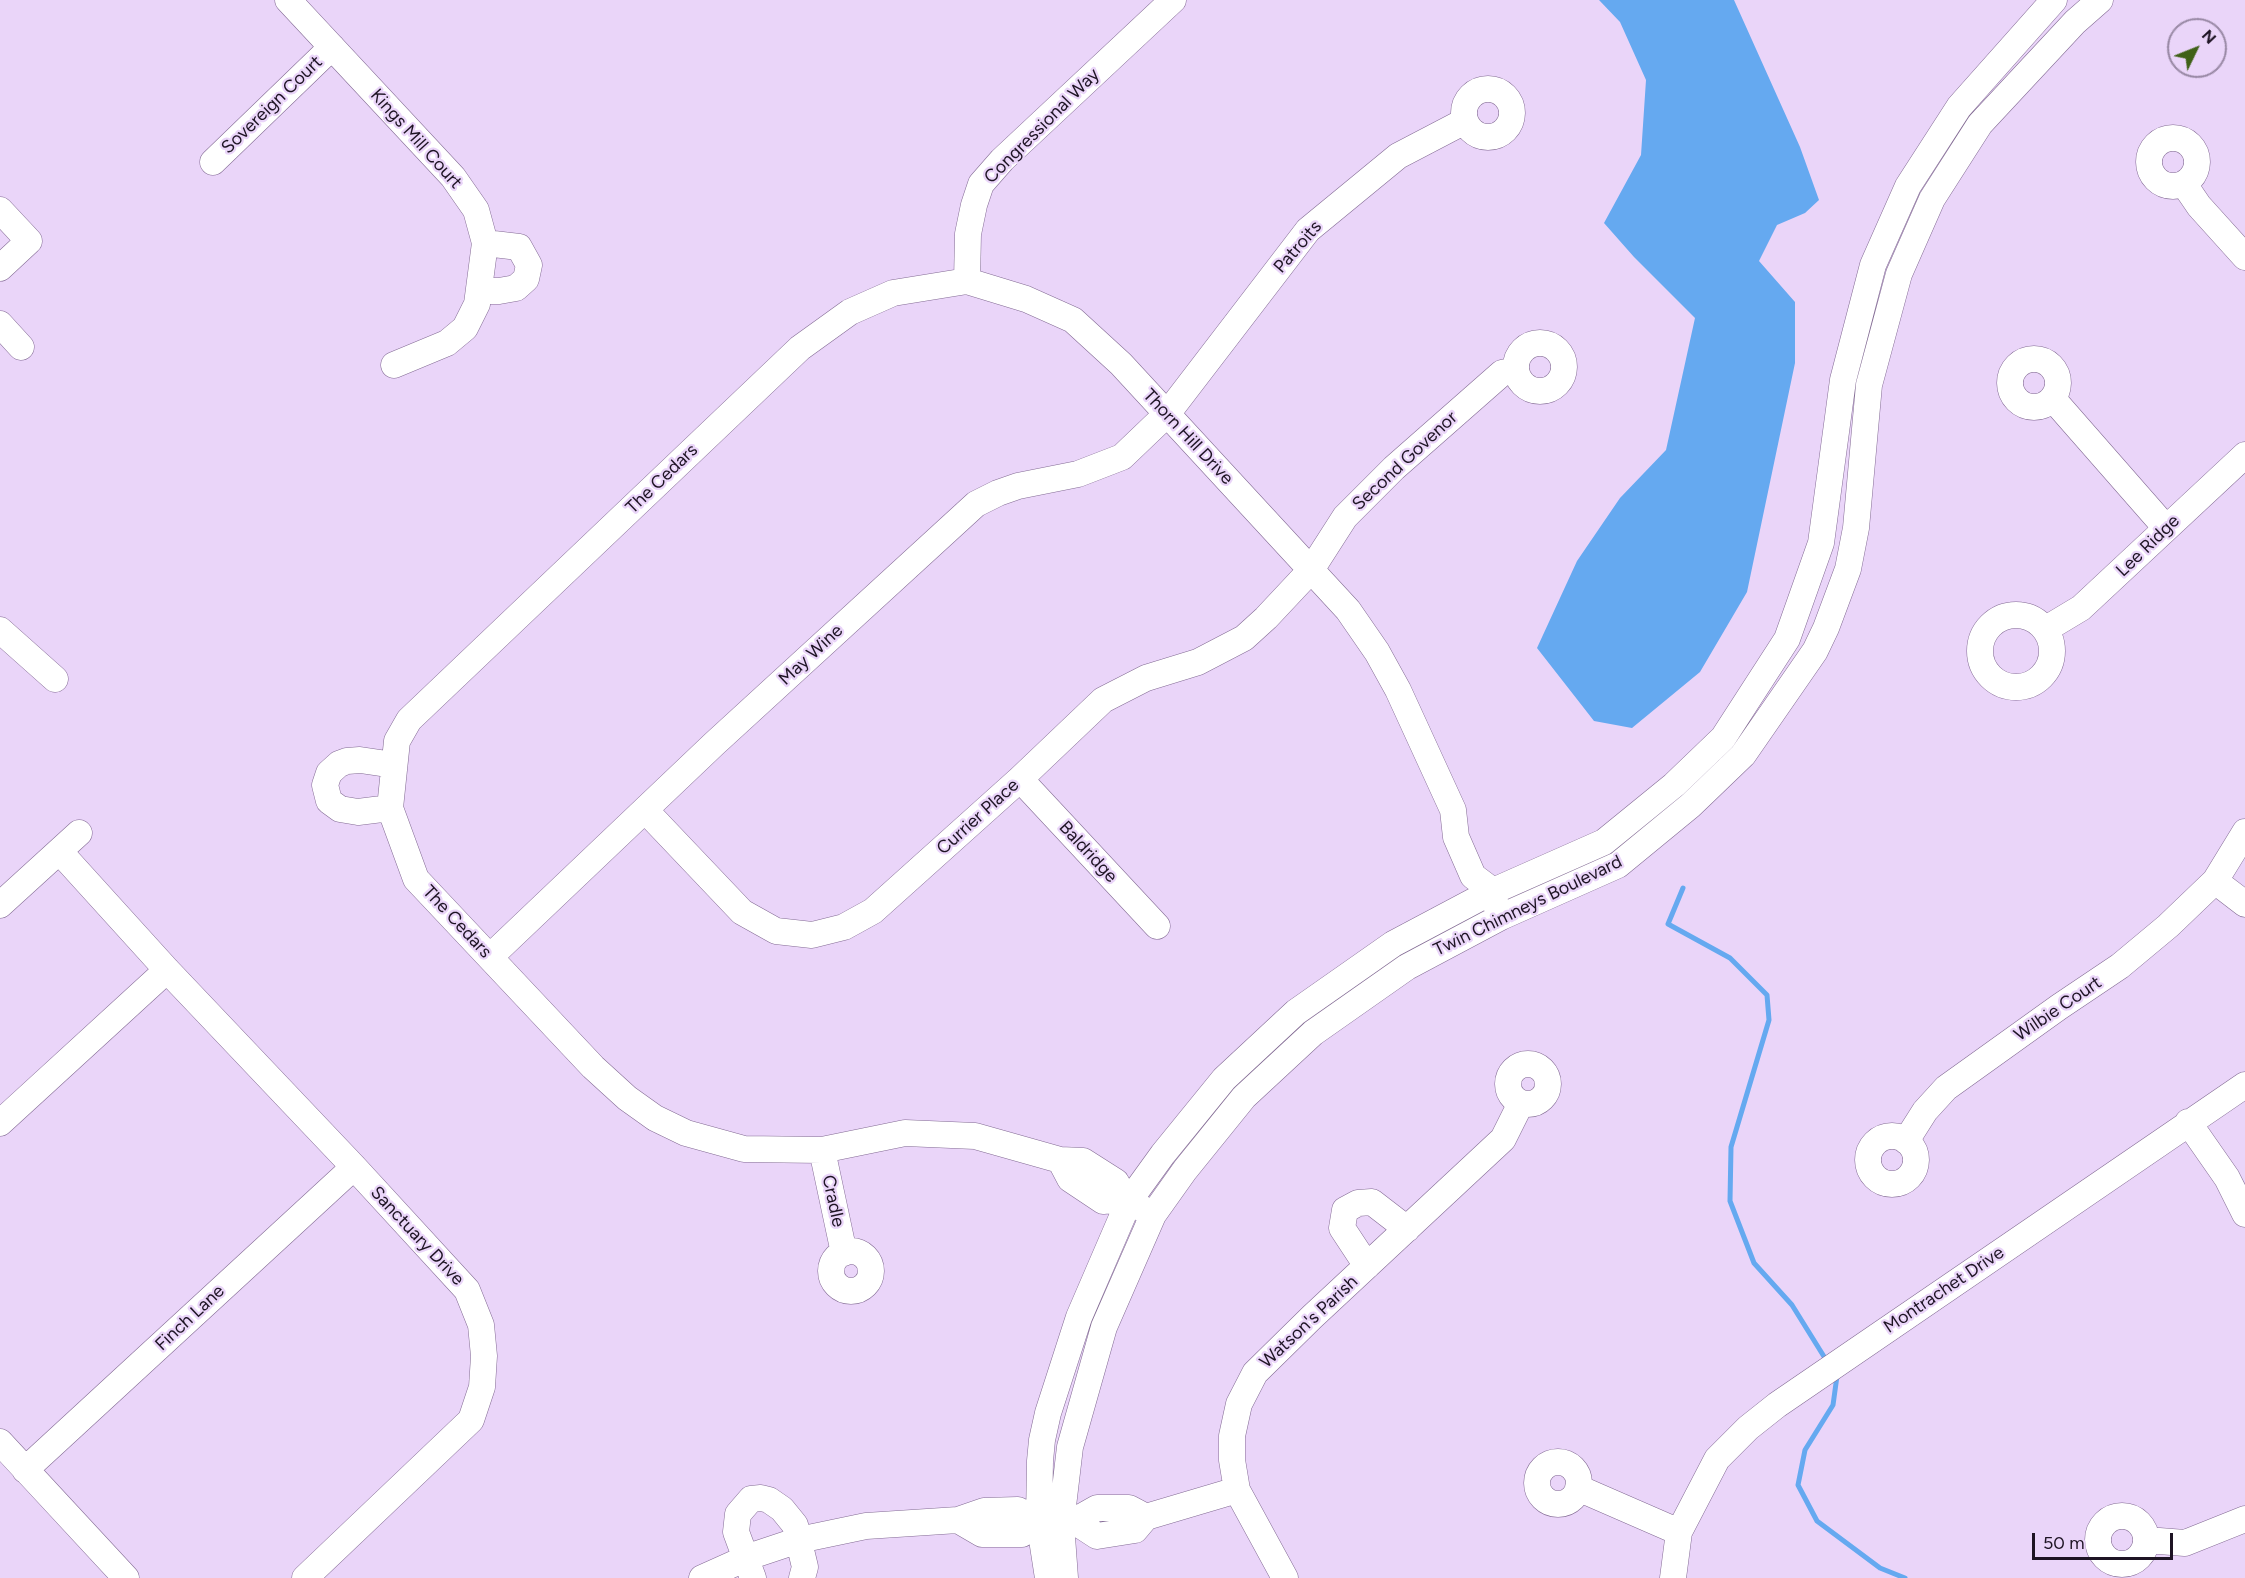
<!DOCTYPE html>
<style>
body{margin:0}
#map{position:relative;width:2245px;height:1578px;overflow:hidden;background:#ead5f9;font-family:Figtree,sans-serif}
canvas{display:block}
.north{position:absolute;left:2167px;top:18px;width:60px;height:60px;box-sizing:border-box;background:#ead5f9;border:2px solid #9888a4;border-radius:50%;rotate:47deg;font-size:16px;font-weight:700;line-height:24px;text-align:center;color:#1e1424}
.north::after{content:'';display:block;margin:auto;width:21px;height:27px;background:#406117;clip-path:polygon(50% 0,100% 100%,50% 72%,0 100%)}
.scale{position:absolute;left:2032px;top:1533px;width:141px;height:27px;box-sizing:border-box;border:3px solid #1e1424;border-top:0;padding-left:8px;font-size:18px;line-height:21px;white-space:nowrap;color:#1e1424;-webkit-text-stroke:4px #ead5f9;paint-order:stroke}
</style>
<div id="map">
<canvas width="2245" height="1578"></canvas>
<div class="north">N</div>
<div class="scale">50 m</div>
</div>
<script>
const context = document.querySelector('canvas').getContext('2d');
context.lineJoin = 'round';
function fill(path, color) {
  context.fillStyle = color;
  context.fill(path, 'evenodd');
}
function shape(rows) {
  const path = new Path2D();
  for (const r of rows) {
    if (r.length === 3) {
      path.moveTo(r[0] + r[2], r[1]);
      path.arc(r[0], r[1], r[2], 0, 2 * Math.PI);
      continue;
    }
    path.moveTo(r[0], r[1]);
    for (let i = 2; i < r.length; i += 2) path.lineTo(r[i], r[i + 1]);
  }
  return path;
}
function stroke(path, color, width, dash) {
  context.strokeStyle = color;
  context.lineWidth = width;
  context.lineCap = dash ? 'butt' : 'round';
  context.setLineDash(dash || []);
  context.stroke(path);
}
function drawText(font, color, halo, rows, align = 'center') {
  context.font = font + ' Figtree,sans-serif';
  context.lineWidth = 4.5;
  context.setLineDash([]);
  context.textBaseline = 'middle';
  context.strokeStyle = halo;
  context.fillStyle = color;
  for (const [text, x, y, turn = 0] of rows) {
    context.save();
    context.translate(x, y);
    context.rotate((+turn || 0) * Math.PI / 180);
    context.textAlign = isNaN(turn) ? turn : align;
    if (halo) context.strokeText(text, 0, 0);
    context.fillText(text, 0, 0);
    context.restore();
  }
}
fill(shape([
 [1599,0,1734,0,1800,147,1819,200,1805,213,1777,225,1759,261,1795,302,1795,363,1747,592,1700,672,1632,728,1594,721,1537,648,1577,561,1620,498,1666,450,1695,318,1634,257,1604,223,1641,155,1646,80,1620,22]
]), '#65a9f0');
stroke(shape([
 [1683,888,1668,924,1730,958,1767,995,1769,1020,1731,1147,1730,1201,1754,1263,1792,1305,1828,1363],
 [1837,1376,1833,1405,1805,1450,1798,1485,1817,1521,1880,1568,1905,1578]
]), '#65a9f0', 5);
const minor = shape([
 [288,0,453,177,476,210,485,243,477,304,465,328,447,343,394,365],
 [1488,113,24],
 [2173,162,24],
 [213,162,332,47],
 [2184,184,2199,206,2245,257],
 [0,210,29,241,0,268],
 [967,281,968,234,974,205,981,184,1002,160,1173,0],
 [479,291,499,291,516,288,526,279,529,265,519,247,485,243],
 [0,324,21,347],
 [1540,367,24],
 [2034,383,24],
 [2053,399,2166,528],
 [2016,651,36],
 [2046,629,2081,608,2245,455],
 [0,630,55,679],
 [1020,779,1157,926],
 [390,808,358,812,340,809,329,801,325,785,329,773,339,764,347,761,360,760,394,765],
 [646,811,742,912,776,931,812,935,844,927,873,911,1020,779,1103,700,1146,678,1198,662,1244,638,1266,618,1311,570,1345,517,1394,468,1502,373,1516,370],
 [60,852,167,970,354,1167,467,1290,481,1325,484,1356,482,1387,471,1420,305,1578],
 [2215,881,2245,904],
 [0,905,79,833],
 [490,957,714,744,976,504,998,493,1018,486,1078,474,1122,457,1167,414,1308,230,1398,156,1465,121],
 [1528,1084,20],
 [2188,1122,2227,1178,2245,1214],
 [0,1123,167,970],
 [1892,1160,24],
 [1906,1141,1925,1111,1946,1088,2059,1007,2120,966,2168,926,2215,881,2245,832],
 [822,1150,844,1253],
 [1060,1160,1070,1179,1103,1201,1126,1199],
 [1153,1215,1126,1199,1116,1182,1083,1161,1060,1160,975,1136,905,1133,822,1150,744,1149,686,1133,655,1118,627,1098,593,1067,416,879,390,808,397,741,409,720,800,348,850,312,893,293,967,281,1026,299,1073,320,1121,364,1348,610,1377,652,1398,690,1453,810,1456,837,1473,876,1489,888,1501,917],
 [851,1271,20],
 [1367,1266,1342,1228,1345,1210,1358,1203,1372,1202,1407,1229],
 [0,1442,126,1578],
 [1558,1483,21],
 [25,1470,354,1167],
 [1578,1488,1679,1532],
 [2122,1540,24],
 [958,1520,982,1534,1022,1534,1035,1520],
 [1074,1521,1097,1536,1135,1530,1146,1517],
 [2146,1540,2185,1543,2245,1519],
 [702,1578,751,1556,799,1540,866,1526,958,1520,984,1511,1018,1510,1035,1520,1061,1523,1074,1521,1097,1508,1129,1508,1146,1517,1237,1490],
 [753,1578,736,1532,738,1514,751,1499,761,1498,769,1500,782,1509,795,1525,805,1567,802,1578],
 [1048,1578,1039,1520,1040,1461,1042,1440,1048,1413,1079,1317,1129,1201,1163,1154,1224,1079,1296,1012,1393,944,1491,892,1604,842,1674,785,1723,738,1787,639,1821,543,1843,380,1873,265,1908,186,1959,107,2054,0],
 [1065,1578,1061,1523,1070,1447,1104,1327,1153,1215,1185,1170,1244,1097,1313,1033,1407,967,1501,917,1618,865,1691,805,1743,755,1815,651,1826,628,1848,569,1856,528,1869,385,1899,274,1932,199,1980,124,2075,22,2100,0],
 [1285,1578,1237,1490,1232,1460,1232,1436,1239,1404,1255,1373,1312,1317,1503,1139,1521,1103],
 [1673,1578,1679,1532,1717,1459,1748,1428,1777,1405,2245,1085]
]);
stroke(minor, '#836b94', 27);
stroke(minor, '#fff', 26);
drawText('18px', '#1e1424', '#ead5f9', [
 ["Sovereign Court",272,105,-44],
 ["Congressional Way",1042,126,-45],
 ["Kings Mill Court",416,139,48],
 ["Patroits",1298,247,-49],
 ["Thorn Hill Drive",1188,437,47],
 ["Second Govenor",1405,461,-43],
 ["The Cedars",662,479,-44],
 ["Lee Ridge",2148,546,-44],
 ["May Wine",811,655,-43],
 ["Currier Place",978,817,-42],
 ["Baldridge",1088,852,47],
 ["Twin Chimneys Boulevard",1528,906,-26],
 ["The Cedars",457,922,47],
 ["Wilbie Court",2058,1009,-34],
 ["Cradle",833,1201,78],
 ["Sanctuary Drive",417,1236,47],
 ["Montrachet Drive",1944,1290,-34],
 ["Finch Lane",190,1318,-43],
 ["Watson's Parish",1309,1322,-43]
]);
</script>
